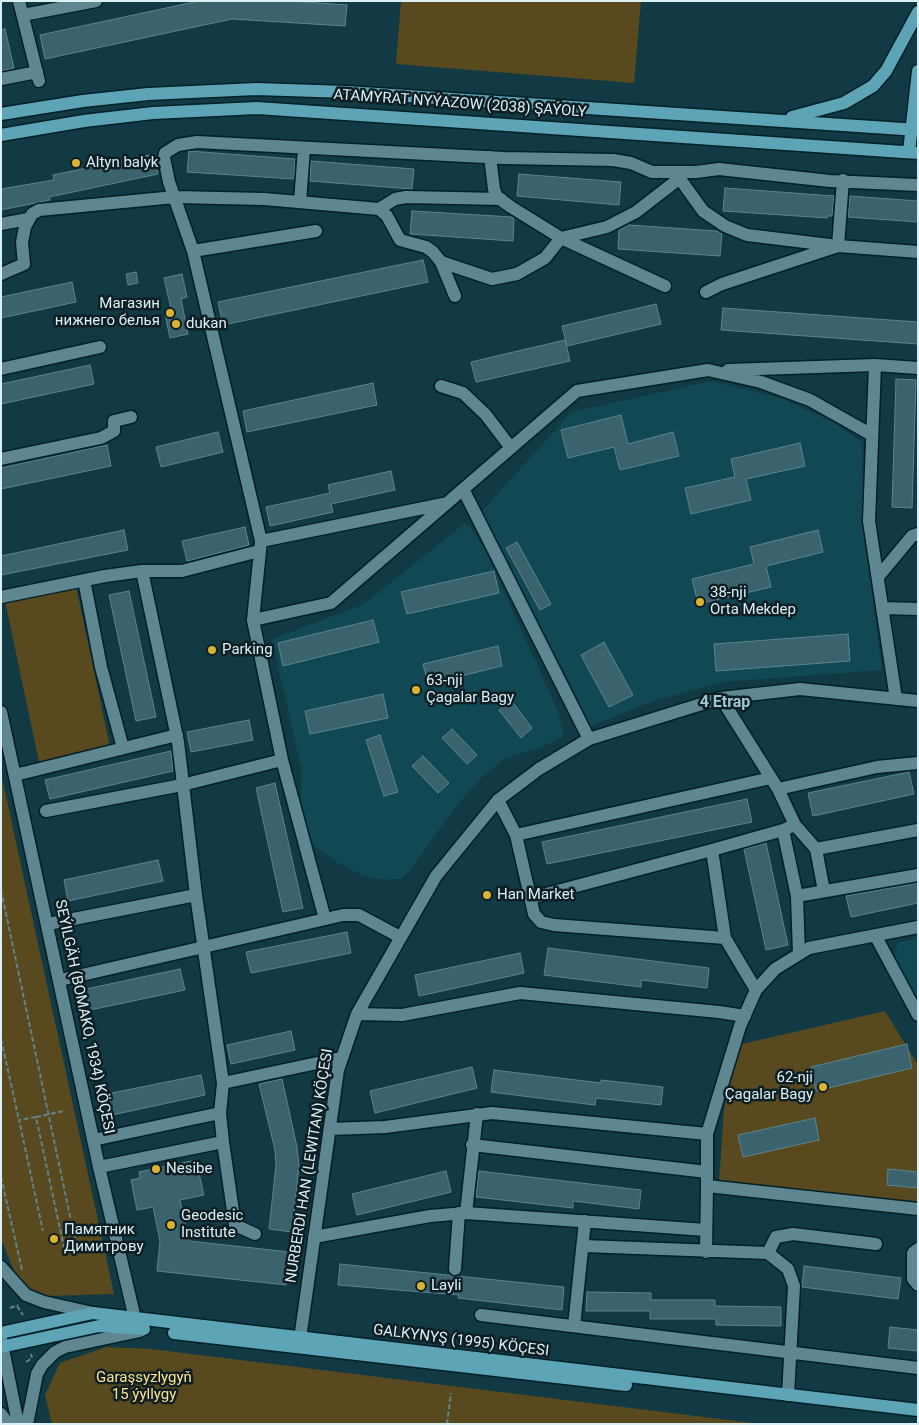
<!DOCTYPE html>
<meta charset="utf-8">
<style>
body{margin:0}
#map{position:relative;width:919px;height:1425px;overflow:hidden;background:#113a44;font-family:Roboto,sans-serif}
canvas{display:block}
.frame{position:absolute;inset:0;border:2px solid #daf0f5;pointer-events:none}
</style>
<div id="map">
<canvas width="919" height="1425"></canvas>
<div class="frame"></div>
</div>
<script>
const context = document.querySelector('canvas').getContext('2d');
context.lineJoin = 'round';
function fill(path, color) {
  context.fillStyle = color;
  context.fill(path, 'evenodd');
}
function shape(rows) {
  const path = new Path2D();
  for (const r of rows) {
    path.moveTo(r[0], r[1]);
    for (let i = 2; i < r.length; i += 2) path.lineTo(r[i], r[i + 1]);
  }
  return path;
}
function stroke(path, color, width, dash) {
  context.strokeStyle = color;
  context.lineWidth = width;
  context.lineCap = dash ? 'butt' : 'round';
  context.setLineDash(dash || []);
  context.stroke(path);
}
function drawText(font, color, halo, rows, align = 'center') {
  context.font = font + ' Roboto,sans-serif';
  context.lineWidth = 5;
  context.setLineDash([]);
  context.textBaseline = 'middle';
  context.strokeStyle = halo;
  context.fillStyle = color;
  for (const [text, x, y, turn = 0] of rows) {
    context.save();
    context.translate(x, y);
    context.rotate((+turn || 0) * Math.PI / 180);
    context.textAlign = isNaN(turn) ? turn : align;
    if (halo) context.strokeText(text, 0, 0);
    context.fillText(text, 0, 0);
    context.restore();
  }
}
fill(shape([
 [712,381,783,399,833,422,862,442,864,534,882,670,724,682,653,701,589,727,481,512,572,412],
 [464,524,471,527,486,552,558,711,564,736,542,747,504,759,480,779,456,806,414,865,401,879,385,880,363,876,336,862,312,844,299,825,302,773,272,639,362,605],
 [918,938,918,1006,893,968,897,943]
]), '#104853');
fill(shape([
 [401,1,641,1,634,83,396,64],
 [76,586,110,747,39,762,5,601],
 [1,773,114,1294,47,1296,26,1289,19,1283,1,1239],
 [885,1011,918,1065,918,1202,719,1182,724,1109,738,1045],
 [106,1347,151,1349,761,1424,52,1424,45,1395,60,1363]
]), '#584a1e');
const building = shape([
 [199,1,292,1,347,5,345,26,232,19,45,59,40,35,199,1],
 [5,29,14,68,1,71,1,30,5,29],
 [189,151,295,159,294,179,187,172,189,151],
 [154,154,158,174,49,197,50,200,1,210,1,189,54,180,53,175,154,154],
 [311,161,414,169,412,189,310,181,311,161],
 [519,174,621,182,619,205,517,196,519,174],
 [725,188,834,196,832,216,827,216,827,218,723,211,725,188],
 [850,196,918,201,918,222,848,217,850,196],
 [412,211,512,217,514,219,513,241,410,234,412,211],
 [629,225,717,231,722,234,720,256,618,249,619,230,629,225],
 [423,260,428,282,223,325,218,302,423,260],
 [136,272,138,283,128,285,126,274,136,272],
 [182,274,187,297,181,299,188,334,170,338,165,314,172,313,164,278,182,274],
 [72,282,76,302,1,318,1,297,72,282],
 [656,304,661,324,567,346,562,326,656,304],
 [723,308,918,322,918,344,721,330,723,308],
 [565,340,570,361,476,382,471,362,565,340],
 [90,365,94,384,1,404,1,384,90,365],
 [896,379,916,380,912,508,892,507,896,379],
 [373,383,377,405,247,432,243,411,373,383],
 [621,415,628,444,673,432,679,456,620,470,614,447,568,458,561,430,621,415],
 [218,432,223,452,161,467,156,447,218,432],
 [800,443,805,466,746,479,751,500,691,514,685,488,735,477,731,459,800,443],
 [107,445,111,466,1,489,1,468,107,445],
 [391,471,395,490,331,504,333,512,270,526,266,507,330,493,328,485,391,471],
 [245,527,249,545,187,561,182,541,245,527],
 [124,530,128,550,1,575,1,556,124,530],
 [818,530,823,552,766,566,771,587,698,604,692,579,754,564,750,547,818,530],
 [517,542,551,604,540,610,506,548,517,542],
 [494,571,499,593,407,614,401,592,494,571],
 [129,591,156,717,136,721,109,595,129,591],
 [373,620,379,642,283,666,278,643,373,620],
 [848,634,850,661,716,671,714,644,848,634],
 [604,642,633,695,609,707,581,655,604,642],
 [498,646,502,666,428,684,423,664,498,646],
 [383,694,388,718,310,734,305,711,383,694],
 [511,700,532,728,521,738,499,710,511,700],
 [249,720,253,740,191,752,187,732,249,720],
 [452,729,477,755,467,764,442,738,452,729],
 [380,735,398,792,384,796,366,740,380,735],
 [171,751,173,771,50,799,45,780,171,751],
 [423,756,449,783,438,793,412,766,423,756],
 [909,772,914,794,813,816,808,793,909,772],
 [275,783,303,908,283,912,256,788,275,783],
 [747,799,752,822,547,864,542,842,747,799],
 [766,843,788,945,766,950,744,849,766,843],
 [158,860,163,881,68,901,64,880,158,860],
 [918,883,918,903,851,917,846,896,918,883],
 [347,932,351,953,251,973,246,952,347,932],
 [548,948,709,968,707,988,641,980,641,987,544,975,548,948],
 [520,953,524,973,419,996,415,975,520,953],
 [180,969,185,990,90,1010,86,989,180,969],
 [291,1031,295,1050,231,1064,227,1045,291,1031],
 [907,1044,912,1068,816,1091,811,1067,907,1044],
 [472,1067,477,1088,375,1113,370,1091,472,1067],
 [494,1070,601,1083,601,1080,663,1087,661,1105,596,1098,595,1105,491,1092,494,1070],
 [201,1075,205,1095,112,1115,107,1094,201,1075],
 [282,1079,297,1147,299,1167,292,1232,269,1229,276,1165,275,1150,259,1084,282,1079],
 [815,1118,819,1140,743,1157,738,1135,815,1118],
 [196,1160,204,1195,180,1200,189,1241,290,1252,286,1285,157,1271,160,1241,153,1207,137,1210,131,1180,140,1178,139,1172,196,1160],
 [888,1169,918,1172,918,1188,887,1185,888,1169],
 [446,1171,451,1192,357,1215,352,1194,446,1171],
 [479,1171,641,1190,639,1209,573,1201,573,1208,476,1197,479,1171],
 [340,1264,564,1287,562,1310,458,1298,459,1295,338,1285,340,1264],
 [804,1266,901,1278,898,1299,802,1287,804,1266],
 [587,1292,651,1293,651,1300,715,1300,715,1306,781,1307,781,1326,716,1325,716,1319,650,1319,650,1311,586,1311,587,1292],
 [890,1327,918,1330,918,1351,888,1348,890,1327]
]);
fill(building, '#3b636d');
stroke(building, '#5c848f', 1);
const minor = shape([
 [19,1,39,81],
 [23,15,96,1],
 [1,79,37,72],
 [490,157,494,189,497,197,511,207,561,238,665,286],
 [675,172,703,211,725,226,747,235,838,246,918,252],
 [300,202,304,148],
 [379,209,395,199,406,197,501,199],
 [1,224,28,219],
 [193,251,316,231],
 [441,262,492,279,517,274,545,258,561,238,607,227,636,212,680,178],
 [1,274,24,264,22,242,25,227,32,214,39,210,175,197,264,199,379,209,387,216,400,240,426,247,433,252,441,262,455,296],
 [706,292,722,284,838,246,843,180],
 [875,365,869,521,896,699],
 [1,369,100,347],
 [728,370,875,365,918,368],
 [441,386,463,393,486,415,511,448],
 [1,459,101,438,114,431,114,421,131,417],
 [463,489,589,739],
 [261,541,443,504],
 [878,577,912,536,918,534],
 [84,580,101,667,123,748],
 [1,597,105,576,142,571,182,571,259,551],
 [882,608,918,609],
 [253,620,331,603,577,391,708,370,761,382,810,400,872,435],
 [721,698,778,789,795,825,816,849,824,891],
 [1,712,99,1167,137,1327],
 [15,775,177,735],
 [778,789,877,767,918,763],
 [498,800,516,835,534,914,541,922,554,925,725,938,756,990],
 [46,811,182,785,282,760],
 [795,825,783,830,797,896,799,954],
 [516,835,771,778],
 [816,849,918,830],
 [712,850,783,830],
 [797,896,918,875],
 [531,898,712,850,725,938],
 [325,919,282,760,253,620,261,541,193,251,169,182,164,158,165,153,178,145,197,142,504,158,613,160,631,163,652,172,696,172,719,169,830,181,918,185],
 [48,924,196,895],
 [875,935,918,1015],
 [60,980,343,915,359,915,400,937],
 [357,1014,402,1015,520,993,719,1012,745,1016],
 [223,1083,341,1058],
 [220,1113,223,1142],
 [330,1129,385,1127,492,1113,707,1134,740,1026,756,990,775,969,809,948,918,927],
 [707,1134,707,1186,918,1209],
 [93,1140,220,1113,223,1083,196,895,178,742,142,571],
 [472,1145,707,1172],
 [99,1167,223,1142,235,1225,255,1234],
 [466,1213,477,1114],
 [314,1237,430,1216,466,1213,706,1230],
 [584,1246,768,1253,788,1269,794,1286,788,1395],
 [918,1249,913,1253,913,1279,918,1285],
 [706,1252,707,1186],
 [768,1253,776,1237,793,1234,876,1244],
 [1,1267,26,1295,44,1302,93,1313],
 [455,1269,459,1213],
 [481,1315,918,1368],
 [574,1326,585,1221],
 [1,1339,18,1424],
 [300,1339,338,1070,357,1014,436,876,498,800,539,769,589,739,721,698,800,689,918,701],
 [1,1414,8,1424],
 [27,1424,37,1374,42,1365,55,1352,65,1347,140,1331]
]);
const major = shape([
 [1,114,83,101,148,94,256,89,347,92,918,130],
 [792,117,844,103,873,86,886,71,918,12],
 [1,135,84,121,153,113,257,108,918,153],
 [909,152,918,71],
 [1,1333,93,1313,918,1410],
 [174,1333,626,1385],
 [1,1347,99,1326,144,1329]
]);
stroke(minor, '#022027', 15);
stroke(major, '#022027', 15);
stroke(shape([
 [1,890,77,1249,65,1252,36,1117,19,1120,43,1231],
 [1,1039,19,1120],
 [36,1117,64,1111],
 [1,1177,22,1270],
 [17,1306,23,1315],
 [10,1308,18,1305],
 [26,1362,32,1358,31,1354],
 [447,1424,451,1393]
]), '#62848c', 2, [5, 2.5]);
stroke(minor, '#5e8791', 12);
stroke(major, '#5ca4b6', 12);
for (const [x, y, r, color] of [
 [76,163,5,"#dab333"],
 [170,313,5,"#dab333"],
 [176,324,5,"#dab333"],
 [700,602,5,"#dab333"],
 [212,650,5,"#dab333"],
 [416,690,5,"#dab333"],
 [487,895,5,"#dab333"],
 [823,1087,5,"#dab333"],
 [156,1169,5,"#dab333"],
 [171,1225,5,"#dab333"],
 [54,1239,5,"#dab333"],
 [421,1286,5,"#dab333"]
]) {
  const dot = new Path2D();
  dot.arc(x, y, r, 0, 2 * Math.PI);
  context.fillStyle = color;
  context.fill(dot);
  stroke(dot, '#0e1e23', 2);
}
drawText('15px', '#daf0f5', '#0e1e23', [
 ["ATAMYRAT NYÝAZOW (2038) ŞAÝOLY",460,104,4],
 ["SEÝILGÄH (BOMAKO, 1934) KÖÇESI",84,1017,78],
 ["NURBERDI HAN (LEWITAN) KÖÇESI",310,1166,-81],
 ["GALKYNYŞ (1995) KÖÇESI",461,1341,7]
]);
drawText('15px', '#daf0f5', '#0e1e23', [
 ["Altyn balyk",86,163],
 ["Магазин",160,304,"right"],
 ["нижнего белья",160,321,"right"],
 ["dukan",186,324],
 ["38-nji",710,593],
 ["Orta Mekdep",710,610],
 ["Parking",222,650],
 ["63-nji",426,681],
 ["Çagalar Bagy",426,698],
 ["Han Market",497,895],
 ["62-nji",813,1078,"right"],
 ["Çagalar Bagy",813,1095,"right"],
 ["Nesibe",166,1169],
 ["Geodesic",181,1216],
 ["Institute",181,1233],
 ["Памятник",64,1230],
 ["Димитрову",64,1247],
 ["Layli",431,1286]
], 'left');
drawText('15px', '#ffe18d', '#0e1e23', [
 ["Garaşsyzlygyň",144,1378],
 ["15 ýyllygy",144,1395]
]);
drawText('bold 16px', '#9cc7d2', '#0e1e23', [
 ["4 Etrap",725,703]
]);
</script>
